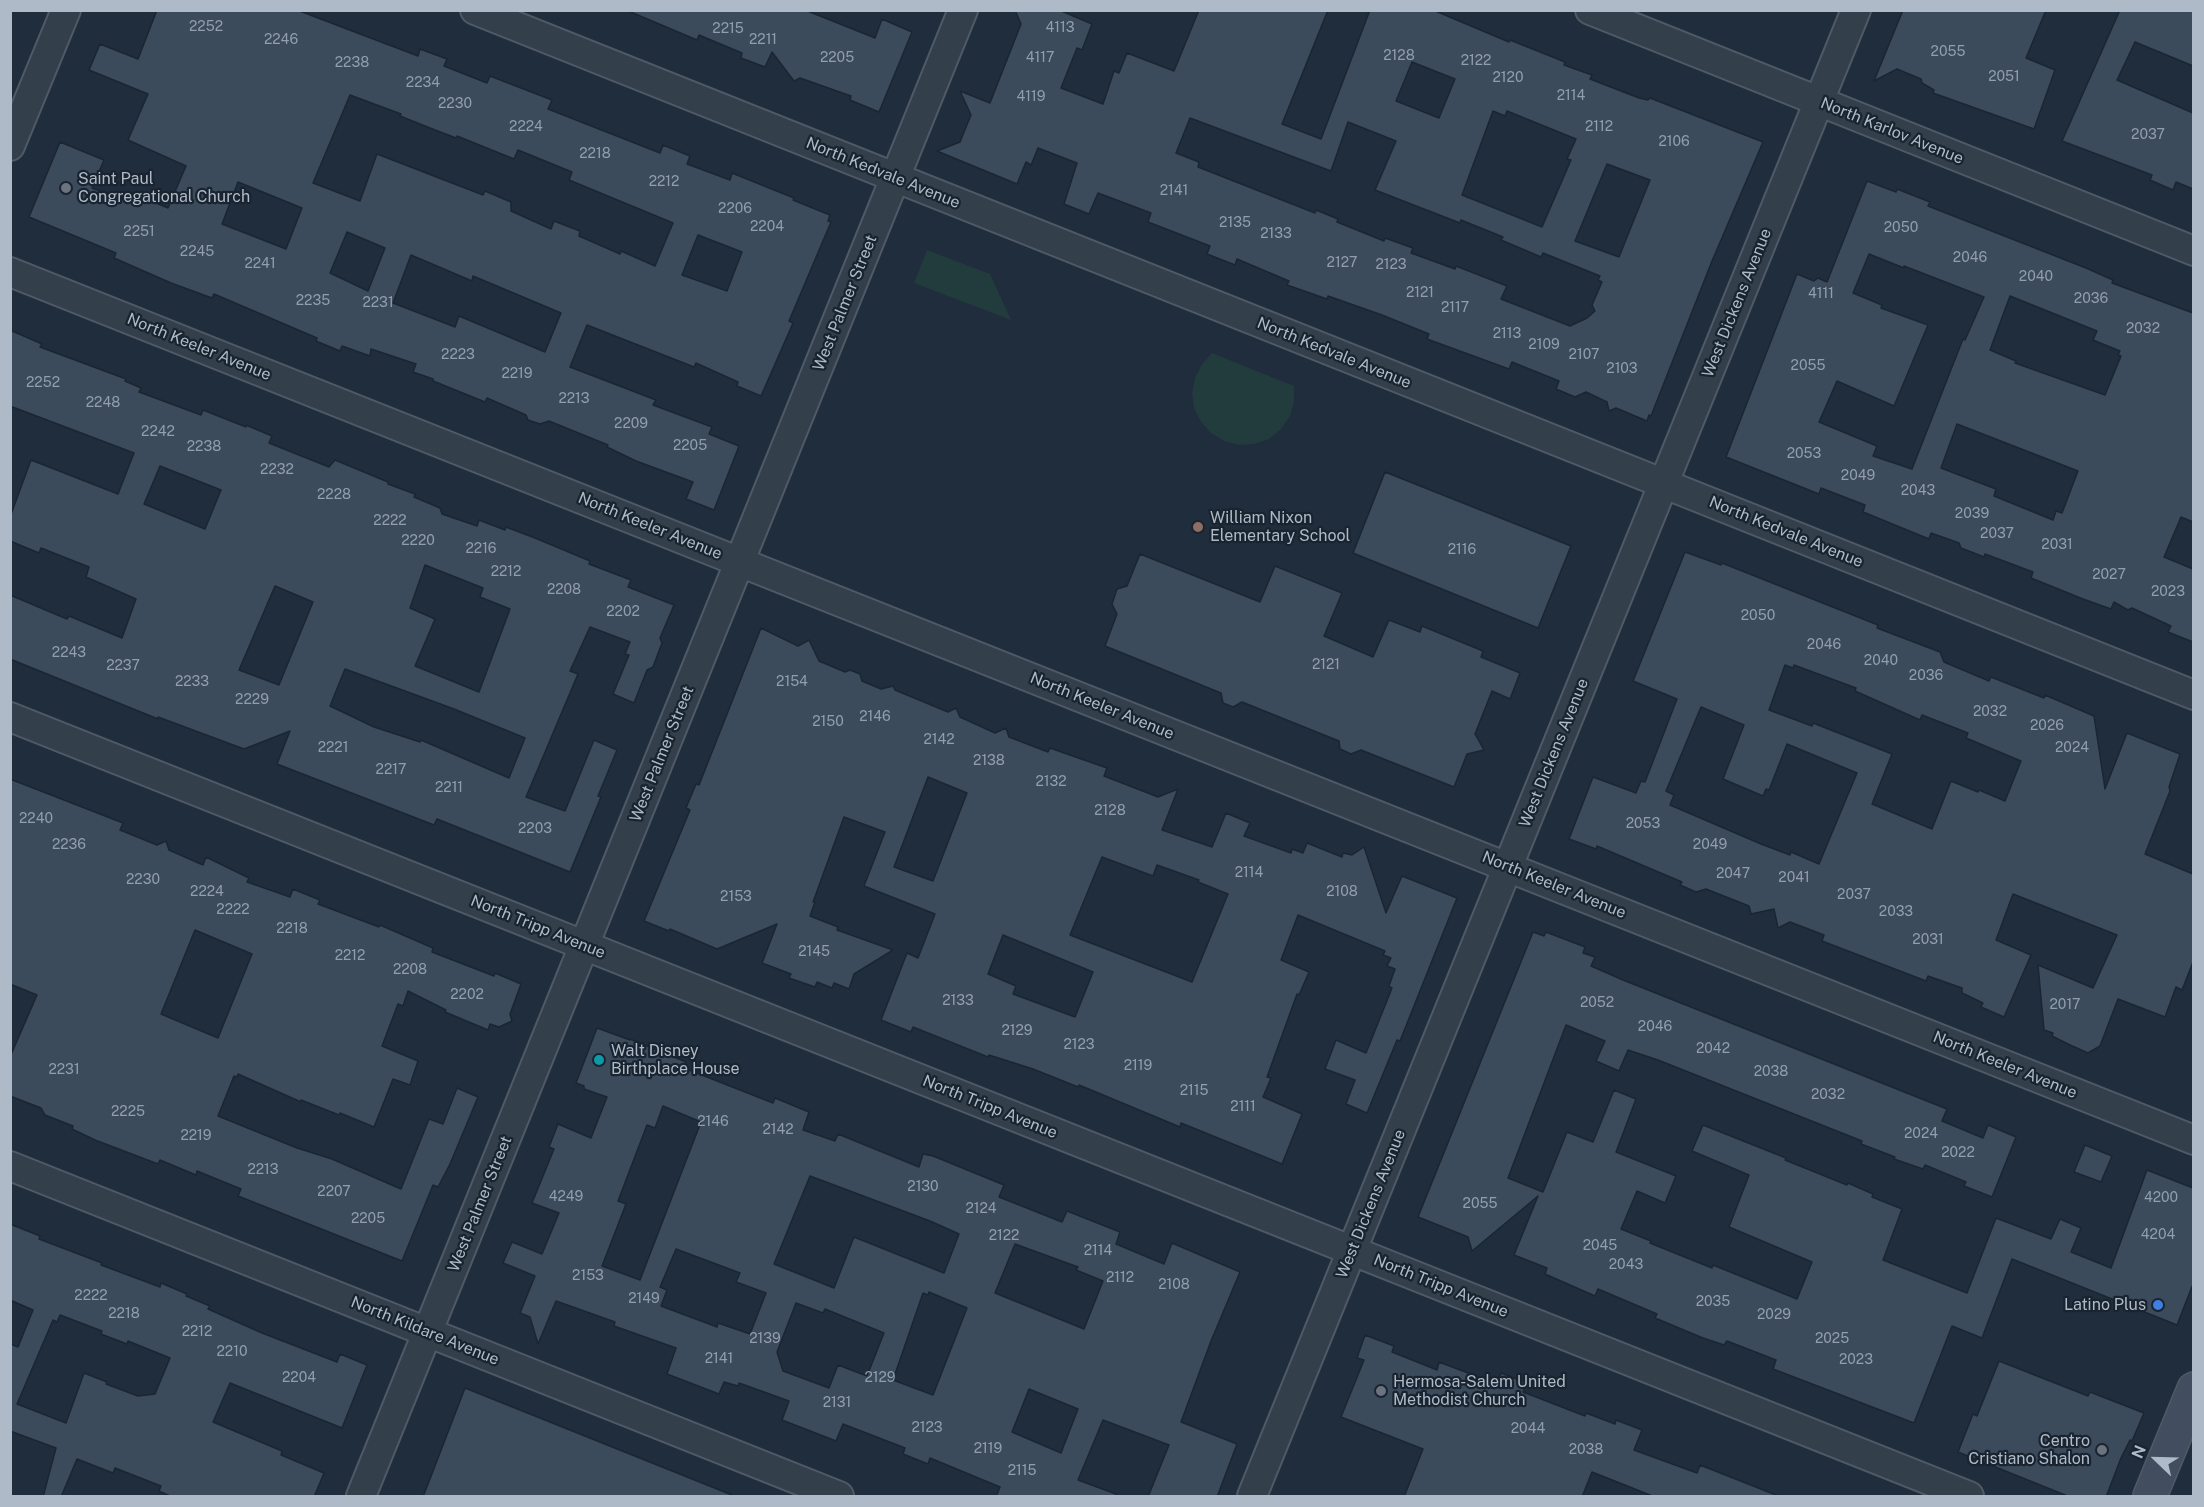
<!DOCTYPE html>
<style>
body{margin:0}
#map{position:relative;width:2204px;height:1507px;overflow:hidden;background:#202d3c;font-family:"Public Sans",sans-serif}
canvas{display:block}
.frame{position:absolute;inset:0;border:12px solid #afbac8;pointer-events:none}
.north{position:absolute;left:2126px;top:1429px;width:60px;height:60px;-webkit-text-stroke:4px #192430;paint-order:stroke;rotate:293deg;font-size:16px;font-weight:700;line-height:24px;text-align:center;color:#afbac8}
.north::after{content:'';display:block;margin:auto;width:21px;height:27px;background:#afbac8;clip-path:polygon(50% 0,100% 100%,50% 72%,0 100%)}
</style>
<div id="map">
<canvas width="2204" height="1507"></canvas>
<div class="frame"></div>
<div class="north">N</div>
</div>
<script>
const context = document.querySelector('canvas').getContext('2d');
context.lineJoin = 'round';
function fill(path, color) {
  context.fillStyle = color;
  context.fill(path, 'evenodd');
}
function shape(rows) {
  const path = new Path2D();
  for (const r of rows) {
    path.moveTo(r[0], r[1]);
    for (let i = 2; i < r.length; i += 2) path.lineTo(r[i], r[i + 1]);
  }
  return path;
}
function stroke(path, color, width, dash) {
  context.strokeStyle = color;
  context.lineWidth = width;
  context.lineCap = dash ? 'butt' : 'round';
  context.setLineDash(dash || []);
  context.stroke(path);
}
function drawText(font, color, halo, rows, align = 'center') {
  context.font = font + ' "Public Sans",sans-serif';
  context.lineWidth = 4.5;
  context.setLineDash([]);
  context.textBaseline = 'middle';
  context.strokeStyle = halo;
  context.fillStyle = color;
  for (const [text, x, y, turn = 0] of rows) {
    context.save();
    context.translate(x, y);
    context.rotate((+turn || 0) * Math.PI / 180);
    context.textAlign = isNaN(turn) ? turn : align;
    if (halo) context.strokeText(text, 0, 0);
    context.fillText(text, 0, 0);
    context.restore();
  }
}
fill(shape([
 [927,250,990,274,1011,320,914,283],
 [1212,353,1294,386,1294,402,1290,416,1281,429,1269,439,1254,444,1239,445,1224,441,1211,433,1201,422,1194,408,1192,393,1195,378,1202,364]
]), '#223b3d');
const building = shape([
 [157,10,297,10,418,56,420,49,447,59,444,66,487,83,490,76,552,100,548,109,660,153,663,145,690,156,687,164,730,180,732,173,794,198,793,200,830,215,828,221,831,222,789,321,793,323,761,396,737,386,738,382,696,363,694,367,587,325,570,367,656,400,653,405,712,427,709,434,739,446,714,510,686,499,693,482,636,461,607,447,608,445,549,421,540,424,528,420,526,415,487,398,485,402,433,381,433,379,413,372,416,364,371,349,370,356,342,346,340,351,316,341,317,338,214,294,212,298,171,283,114,258,116,253,29,217,60,142,104,160,92,188,136,204,139,196,168,208,186,166,128,140,148,94,89,70,100,44,138,59,157,10],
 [350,95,401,114,400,116,430,128,456,138,457,136,514,159,518,150,572,172,569,180,673,223,655,266,621,251,620,254,579,236,580,231,554,221,551,229,511,211,511,202,485,191,483,195,377,154,360,201,313,183,350,95],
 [238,182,302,208,286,249,222,224,238,182],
 [347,232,385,248,368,291,330,273,347,232],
 [698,235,742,252,727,291,682,275,698,235],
 [411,255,472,281,473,276,561,313,545,352,459,316,455,327,393,303,411,255],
 [626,10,805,10,875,38,882,19,912,32,879,112,850,100,851,96,800,78,794,81,772,52,765,67,741,58,742,53,699,35,697,40,626,10],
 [1015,10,1059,10,1092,24,1082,50,1077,48,1061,88,1103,104,1114,71,1119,73,1127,53,1174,71,1199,10,1328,10,1282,124,1321,139,1370,10,1433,10,1509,42,1510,40,1565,62,1564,65,1592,75,1590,79,1639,98,1648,100,1650,98,1763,142,1712,261,1651,416,1649,415,1647,421,1616,408,1609,411,1607,402,1586,392,1575,397,1556,389,1559,381,1512,362,1509,369,1427,339,1429,334,1382,315,1328,296,1327,299,1287,285,1289,281,1237,259,1235,265,1207,254,1210,246,1148,222,1151,213,1098,193,1089,214,1064,204,1077,163,1038,148,1031,165,1026,162,1017,184,937,151,960,142,971,115,960,91,990,103,1021,24,1015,10],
 [1412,62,1455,79,1439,118,1396,101,1412,62],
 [1493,111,1505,116,1507,111,1576,139,1567,159,1571,160,1542,227,1462,195,1493,111],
 [1190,118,1331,171,1348,122,1396,141,1375,190,1460,223,1461,220,1503,237,1501,240,1541,257,1543,253,1600,276,1598,280,1602,282,1592,305,1595,311,1587,318,1570,326,1501,299,1507,286,1456,266,1455,269,1411,253,1413,248,1385,238,1384,241,1337,222,1338,219,1316,210,1315,213,1198,167,1199,162,1176,153,1190,118],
 [1607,164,1650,180,1619,257,1575,241,1607,164],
 [1903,10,2046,10,2026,58,2055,70,2034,129,1933,93,1934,90,1922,83,1921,79,1897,69,1874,81,1903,10],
 [2120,10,2193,10,2193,66,2135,42,2117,80,2193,113,2193,189,2176,182,2173,190,2150,180,2152,175,2062,141,2120,10],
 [1867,181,1896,192,1897,189,1930,202,1928,206,2086,268,2113,280,2112,283,2193,313,2193,522,2181,517,2164,557,2193,569,2193,642,2168,632,2171,626,2132,608,2128,610,2114,602,2111,609,2083,599,2031,578,2033,572,1985,554,1984,557,1961,548,1959,543,1931,533,1929,539,1863,512,1865,505,1821,488,1819,494,1726,457,1797,274,1814,281,1818,278,1827,282,1867,181],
 [1869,254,1904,268,1904,266,1984,297,1965,340,1963,339,1912,469,1873,456,1877,446,1819,422,1837,381,1894,406,1928,325,1881,308,1882,305,1853,293,1869,254],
 [2010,296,2097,331,2093,340,2120,351,2118,355,2121,356,2105,395,2015,363,2016,361,1990,350,2010,296],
 [1957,424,2078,471,2062,513,2056,511,2053,520,1994,496,1996,489,1941,468,1957,424],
 [10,330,42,344,40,347,126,379,125,381,141,388,139,392,201,415,203,410,246,427,246,425,272,436,269,443,329,467,335,460,388,482,388,484,415,494,414,497,440,508,442,514,477,526,479,520,505,530,506,527,535,538,590,561,589,564,631,580,628,587,674,605,660,638,662,643,653,667,647,670,634,703,613,694,629,655,625,654,630,642,590,627,570,671,578,674,526,797,565,811,594,740,617,750,598,796,601,797,570,872,437,819,434,825,277,764,290,731,244,749,158,717,158,719,10,659,10,595,67,619,69,616,122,638,136,599,86,577,89,567,41,548,39,553,10,541,10,517,31,460,118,494,134,453,10,406,10,330],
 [160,466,221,490,205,529,144,504,160,466],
 [425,565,483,588,480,597,510,609,479,692,415,666,435,619,410,608,425,565],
 [275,586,313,602,279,685,239,670,275,586],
 [345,669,454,709,525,738,509,778,421,740,420,742,374,727,330,706,345,669],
 [1385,472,1571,546,1538,628,1353,553,1385,472],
 [1685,552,1721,565,1722,563,1878,625,1877,628,1940,652,1944,662,1989,681,1991,677,2044,698,2045,695,2094,716,2105,789,2127,733,2180,754,2169,787,2170,791,2145,854,2193,874,2193,962,2182,990,2176,987,2165,1017,2118,999,2100,1046,2088,1053,2070,1045,2052,1036,2053,1033,2044,1030,2038,965,2093,988,2117,935,2013,894,1996,940,2031,955,2004,1017,1981,1007,1983,1003,1962,993,1962,988,1928,976,1926,981,1822,941,1824,935,1790,922,1778,928,1774,909,1751,914,1749,906,1706,889,1696,892,1680,885,1682,882,1597,846,1596,849,1569,839,1593,777,1636,793,1641,781,1645,782,1677,699,1633,681,1685,552],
 [1785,665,1793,668,1794,665,1856,688,1855,691,1920,720,1922,715,1968,733,1966,738,2021,761,2005,801,1979,790,1978,792,1951,781,1932,829,1872,804,1892,754,1813,723,1812,726,1769,710,1785,665],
 [1701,707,1744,725,1723,779,1763,796,1766,789,1769,790,1787,744,1857,773,1819,864,1791,852,1790,855,1761,844,1670,805,1674,795,1666,791,1701,707],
 [1140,554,1260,602,1275,566,1342,593,1324,636,1373,657,1389,620,1420,632,1422,626,1483,651,1481,657,1520,673,1510,699,1492,691,1475,734,1484,750,1467,754,1454,787,1361,750,1351,754,1340,749,1339,741,1242,702,1233,707,1223,703,1221,693,1105,646,1117,614,1112,604,1117,589,1127,586,1140,554],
 [761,628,798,646,809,640,819,661,845,672,850,670,860,674,862,681,881,689,893,686,895,690,948,712,956,708,960,717,995,733,1006,728,1009,737,1048,752,1050,748,1107,768,1104,776,1158,797,1178,789,1162,830,1212,847,1226,813,1250,823,1244,836,1291,853,1292,849,1303,853,1307,843,1342,857,1343,853,1352,855,1364,847,1386,913,1402,876,1457,898,1400,1041,1397,1040,1367,1113,1346,1104,1355,1080,1325,1069,1336,1040,1366,1053,1392,988,1389,986,1395,969,1387,966,1391,958,1383,955,1385,951,1298,915,1281,960,1309,972,1299,995,1297,994,1267,1077,1271,1078,1263,1097,1302,1114,1282,1164,1181,1123,1180,1127,1079,1085,1078,1087,1033,1069,989,1055,988,1057,913,1027,911,1032,881,1020,907,953,918,958,935,914,864,886,885,832,844,817,813,902,815,902,810,916,838,927,837,930,893,950,854,974,849,989,834,983,832,988,817,982,815,987,789,978,791,974,762,963,777,924,717,949,670,929,669,931,644,921,690,810,686,808,696,784,699,785,761,628],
 [928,777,967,793,933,881,894,867,928,777],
 [1102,857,1153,876,1157,865,1199,880,1198,882,1228,894,1192,982,1070,935,1102,857],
 [1003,935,1093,972,1075,1017,1013,994,1016,986,988,974,1003,935],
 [10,779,123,823,120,830,157,845,166,841,169,850,203,865,206,857,249,878,247,882,290,897,293,889,320,900,318,904,379,927,380,925,433,948,432,952,494,976,495,973,521,984,510,1014,512,1021,499,1027,490,1024,488,1030,445,1012,446,1010,408,991,403,1006,398,1004,382,1046,418,1061,410,1085,393,1079,374,1127,340,1113,339,1115,301,1100,301,1102,238,1074,237,1077,234,1076,218,1116,297,1148,332,1159,401,1189,429,1119,443,1124,457,1088,478,1097,450,1164,438,1187,433,1185,402,1261,238,1196,241,1189,197,1171,196,1175,160,1160,158,1164,95,1140,72,1129,73,1126,45,1115,41,1108,10,1096,10,1057,37,995,10,984,10,779],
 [195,930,252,954,218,1038,161,1014,195,930],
 [1533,932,1544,936,1546,932,1585,947,1583,953,1595,957,1591,966,1623,980,1947,1109,1942,1121,1983,1138,1988,1125,2016,1137,1992,1197,1964,1186,1966,1182,1925,1165,1923,1169,1894,1159,1895,1157,1861,1144,1862,1141,1658,1060,1628,1050,1619,1071,1596,1061,1605,1041,1566,1025,1508,1178,1543,1192,1567,1132,1593,1142,1614,1090,1636,1099,1616,1152,1676,1176,1665,1203,1637,1191,1621,1229,1651,1241,1650,1243,1712,1268,1713,1265,1797,1299,1812,1262,1729,1227,1749,1175,1692,1151,1703,1125,1786,1158,1785,1160,1847,1185,1848,1183,1873,1194,1872,1197,1902,1209,1883,1260,1967,1293,1996,1218,2051,1239,2060,1219,2081,1228,2071,1252,2111,1268,2147,1170,2193,1188,2193,1284,2177,1325,2012,1259,1982,1338,1952,1326,1914,1423,1773,1369,1776,1360,1727,1341,1724,1345,1703,1338,1655,1318,1657,1314,1598,1289,1595,1296,1545,1274,1547,1268,1514,1255,1538,1196,1472,1251,1468,1237,1418,1217,1533,932],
 [597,1028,630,1040,630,1039,686,1062,684,1068,773,1103,775,1098,809,1112,803,1130,835,1141,838,1134,919,1167,923,1154,933,1156,1004,1185,999,1197,1062,1222,1067,1211,1120,1232,1116,1244,1164,1264,1172,1243,1240,1272,1211,1341,1181,1422,1237,1444,1217,1497,1148,1497,1169,1445,1103,1420,1078,1480,1116,1494,1115,1497,996,1497,1000,1487,930,1458,928,1464,903,1454,905,1448,843,1424,836,1441,782,1420,789,1401,739,1383,738,1386,724,1382,719,1394,667,1374,676,1348,614,1326,615,1322,556,1301,538,1344,530,1317,520,1313,535,1276,503,1263,512,1242,542,1254,559,1213,532,1203,554,1149,549,1147,558,1124,591,1138,607,1097,584,1089,584,1086,576,1083,597,1028],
 [663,1106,701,1122,640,1280,602,1266,626,1204,618,1201,647,1125,655,1128,663,1106],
 [810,1176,930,1221,959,1234,944,1273,854,1237,834,1288,774,1264,810,1176],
 [1015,1244,1078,1267,1076,1270,1103,1281,1084,1329,995,1293,1015,1244],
 [676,1249,740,1273,736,1282,766,1293,750,1334,718,1323,717,1327,661,1306,667,1290,660,1287,676,1249],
 [929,1292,967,1308,933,1395,893,1380,923,1293,928,1295,929,1292],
 [796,1303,823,1313,825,1309,884,1333,867,1376,838,1365,829,1388,783,1371,777,1352,796,1303],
 [1029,1389,1078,1409,1061,1453,1012,1432,1029,1389],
 [2085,1145,2112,1156,2101,1182,2074,1172,2085,1145],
 [10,1224,40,1236,39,1239,102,1263,101,1265,160,1287,161,1283,187,1294,186,1296,210,1306,208,1309,262,1333,337,1362,340,1354,367,1365,342,1428,230,1383,213,1422,282,1451,281,1455,324,1473,314,1497,172,1497,159,1491,161,1486,115,1468,113,1473,77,1459,61,1497,43,1497,56,1448,10,1431,10,1344,18,1347,33,1310,10,1300,10,1224],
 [60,1315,102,1331,101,1334,127,1344,128,1341,170,1358,155,1394,138,1396,106,1384,107,1382,84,1373,66,1423,17,1404,53,1320,57,1322,60,1315],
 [1365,1335,1394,1346,1392,1352,1437,1370,1439,1362,1497,1384,1501,1373,1527,1383,1523,1392,1585,1416,1586,1413,1615,1424,1616,1420,1642,1430,1634,1450,1697,1473,1700,1465,1776,1495,1775,1497,1655,1497,1592,1472,1582,1497,1404,1497,1423,1449,1341,1417,1364,1360,1357,1358,1365,1335],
 [1999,1361,2088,1396,2090,1392,2144,1413,2132,1441,2130,1440,2121,1458,2106,1497,2070,1497,1958,1452,1973,1414,1977,1416,1999,1361],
 [465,1388,732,1495,732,1497,423,1497,465,1388]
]);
fill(building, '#3c4b5b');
stroke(building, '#1b2632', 1.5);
const street = shape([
 [475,10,2194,695],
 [1590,10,2194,251],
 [10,146,66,10],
 [10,272,2194,1140],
 [10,717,1969,1496],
 [10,1166,839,1496],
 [361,1496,963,10],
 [1252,1496,1856,10]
]);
const secondary = shape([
 [2150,1496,2194,1389]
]);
stroke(street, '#4f5a66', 32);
stroke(secondary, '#4f5a66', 36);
stroke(street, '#343f4c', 28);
stroke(secondary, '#424e5f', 33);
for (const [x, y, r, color] of [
 [66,188,6,"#6b7280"],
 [1198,527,6,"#8d6e63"],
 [599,1060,6,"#0f9aa8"],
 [2158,1305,6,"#3f7fe0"],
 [1381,1391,6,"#6b7280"],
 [2102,1450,6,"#6b7280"]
]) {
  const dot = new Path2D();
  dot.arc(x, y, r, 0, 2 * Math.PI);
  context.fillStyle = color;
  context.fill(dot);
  stroke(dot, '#192430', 2);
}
drawText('14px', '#929ead', null, [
 ["2252",206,27],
 ["4113",1060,28],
 ["2215",728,29],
 ["2246",281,40],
 ["2211",763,40],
 ["2055",1948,52],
 ["2128",1399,56],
 ["2205",837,58],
 ["4117",1040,58],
 ["2122",1476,61],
 ["2238",352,63],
 ["2051",2004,77],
 ["2120",1508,78],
 ["2234",423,83],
 ["2114",1571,96],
 ["4119",1031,97],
 ["2230",455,104],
 ["2224",526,127],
 ["2112",1599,127],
 ["2037",2148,135],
 ["2106",1674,142],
 ["2218",595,154],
 ["2212",664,182],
 ["2141",1174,191],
 ["2206",735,209],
 ["2135",1235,223],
 ["2204",767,227],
 ["2050",1901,228],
 ["2251",139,232],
 ["2133",1276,234],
 ["2245",197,252],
 ["2046",1970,258],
 ["2127",1342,263],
 ["2241",260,264],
 ["2123",1391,265],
 ["2040",2036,277],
 ["2121",1420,293],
 ["4111",1821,294],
 ["2036",2091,299],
 ["2235",313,301],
 ["2231",378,303],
 ["2117",1455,308],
 ["2032",2143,329],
 ["2113",1507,334],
 ["2109",1544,345],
 ["2223",458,355],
 ["2107",1584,355],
 ["2055",1808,366],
 ["2103",1622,369],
 ["2219",517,374],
 ["2252",43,383],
 ["2213",574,399],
 ["2248",103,403],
 ["2209",631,424],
 ["2242",158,432],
 ["2205",690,446],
 ["2238",204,447],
 ["2053",1804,454],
 ["2232",277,470],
 ["2049",1858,476],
 ["2043",1918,491],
 ["2228",334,495],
 ["2039",1972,514],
 ["2222",390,521],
 ["2037",1997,534],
 ["2220",418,541],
 ["2031",2057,545],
 ["2216",481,549],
 ["2116",1462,550],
 ["2212",506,572],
 ["2027",2109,575],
 ["2208",564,590],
 ["2023",2168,592],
 ["2202",623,612],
 ["2050",1758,616],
 ["2046",1824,645],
 ["2243",69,653],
 ["2040",1881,661],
 ["2121",1326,665],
 ["2237",123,666],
 ["2036",1926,676],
 ["2233",192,682],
 ["2154",792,682],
 ["2229",252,700],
 ["2032",1990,712],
 ["2146",875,717],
 ["2150",828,722],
 ["2026",2047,726],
 ["2142",939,740],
 ["2221",333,748],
 ["2024",2072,748],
 ["2138",989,761],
 ["2217",391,770],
 ["2132",1051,782],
 ["2211",449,788],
 ["2128",1110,811],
 ["2240",36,819],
 ["2053",1643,824],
 ["2203",535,829],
 ["2236",69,845],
 ["2049",1710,845],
 ["2114",1249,873],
 ["2047",1733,874],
 ["2041",1794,878],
 ["2230",143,880],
 ["2224",207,892],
 ["2108",1342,892],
 ["2037",1854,895],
 ["2153",736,897],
 ["2222",233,910],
 ["2033",1896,912],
 ["2218",292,929],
 ["2031",1928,940],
 ["2145",814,952],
 ["2212",350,956],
 ["2208",410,970],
 ["2202",467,995],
 ["2133",958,1001],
 ["2052",1597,1003],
 ["2017",2065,1005],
 ["2046",1655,1027],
 ["2129",1017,1031],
 ["2123",1079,1045],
 ["2042",1713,1049],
 ["2119",1138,1066],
 ["2231",64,1070],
 ["2038",1771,1072],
 ["2115",1194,1091],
 ["2032",1828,1095],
 ["2111",1243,1107],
 ["2225",128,1112],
 ["2146",713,1122],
 ["2142",778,1130],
 ["2024",1921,1134],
 ["2219",196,1136],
 ["2022",1958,1153],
 ["2213",263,1170],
 ["2130",923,1187],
 ["2207",334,1192],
 ["4249",566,1197],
 ["4200",2161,1198],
 ["2055",1480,1204],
 ["2124",981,1209],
 ["2205",368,1219],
 ["4204",2158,1235],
 ["2122",1004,1236],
 ["2045",1600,1246],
 ["2114",1098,1251],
 ["2043",1626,1265],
 ["2153",588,1276],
 ["2112",1120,1278],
 ["2108",1174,1285],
 ["2222",91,1296],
 ["2149",644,1299],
 ["2035",1713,1302],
 ["2218",124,1314],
 ["2029",1774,1315],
 ["2212",197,1332],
 ["2139",765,1339],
 ["2025",1832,1339],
 ["2210",232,1352],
 ["2141",719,1359],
 ["2023",1856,1360],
 ["2204",299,1378],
 ["2129",880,1378],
 ["2131",837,1403],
 ["2123",927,1428],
 ["2044",1528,1429],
 ["2119",988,1449],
 ["2038",1586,1450],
 ["2115",1022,1471]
]);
drawText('16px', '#afbac8', '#192430', [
 ["North Karlov Avenue",1892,131,22],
 ["North Kedvale Avenue",883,173,22],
 ["West Palmer Street",845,303,-68],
 ["West Dickens Avenue",1737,303,-68],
 ["North Keeler Avenue",199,347,22],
 ["North Kedvale Avenue",1334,353,22],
 ["North Keeler Avenue",650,526,22],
 ["North Kedvale Avenue",1786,532,22],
 ["North Keeler Avenue",1102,706,22],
 ["West Dickens Avenue",1554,753,-68],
 ["West Palmer Street",662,754,-68],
 ["North Keeler Avenue",1554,885,22],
 ["North Tripp Avenue",538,927,22],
 ["North Keeler Avenue",2005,1065,22],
 ["North Tripp Avenue",990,1107,22],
 ["West Palmer Street",480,1204,-68],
 ["West Dickens Avenue",1371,1204,-68],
 ["North Tripp Avenue",1441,1286,22],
 ["North Kildare Avenue",425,1331,22]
]);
drawText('16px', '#afbac8', '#192430', [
 ["Saint Paul",78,179],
 ["Congregational Church",78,197],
 ["William Nixon",1210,518],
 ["Elementary School",1210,536],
 ["Walt Disney",611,1051],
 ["Birthplace House",611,1069],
 ["Latino Plus",2146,1305,"right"],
 ["Hermosa-Salem United",1393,1382],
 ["Methodist Church",1393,1400],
 ["Centro",2090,1441,"right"],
 ["Cristiano Shalon",2090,1459,"right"]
], 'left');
</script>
